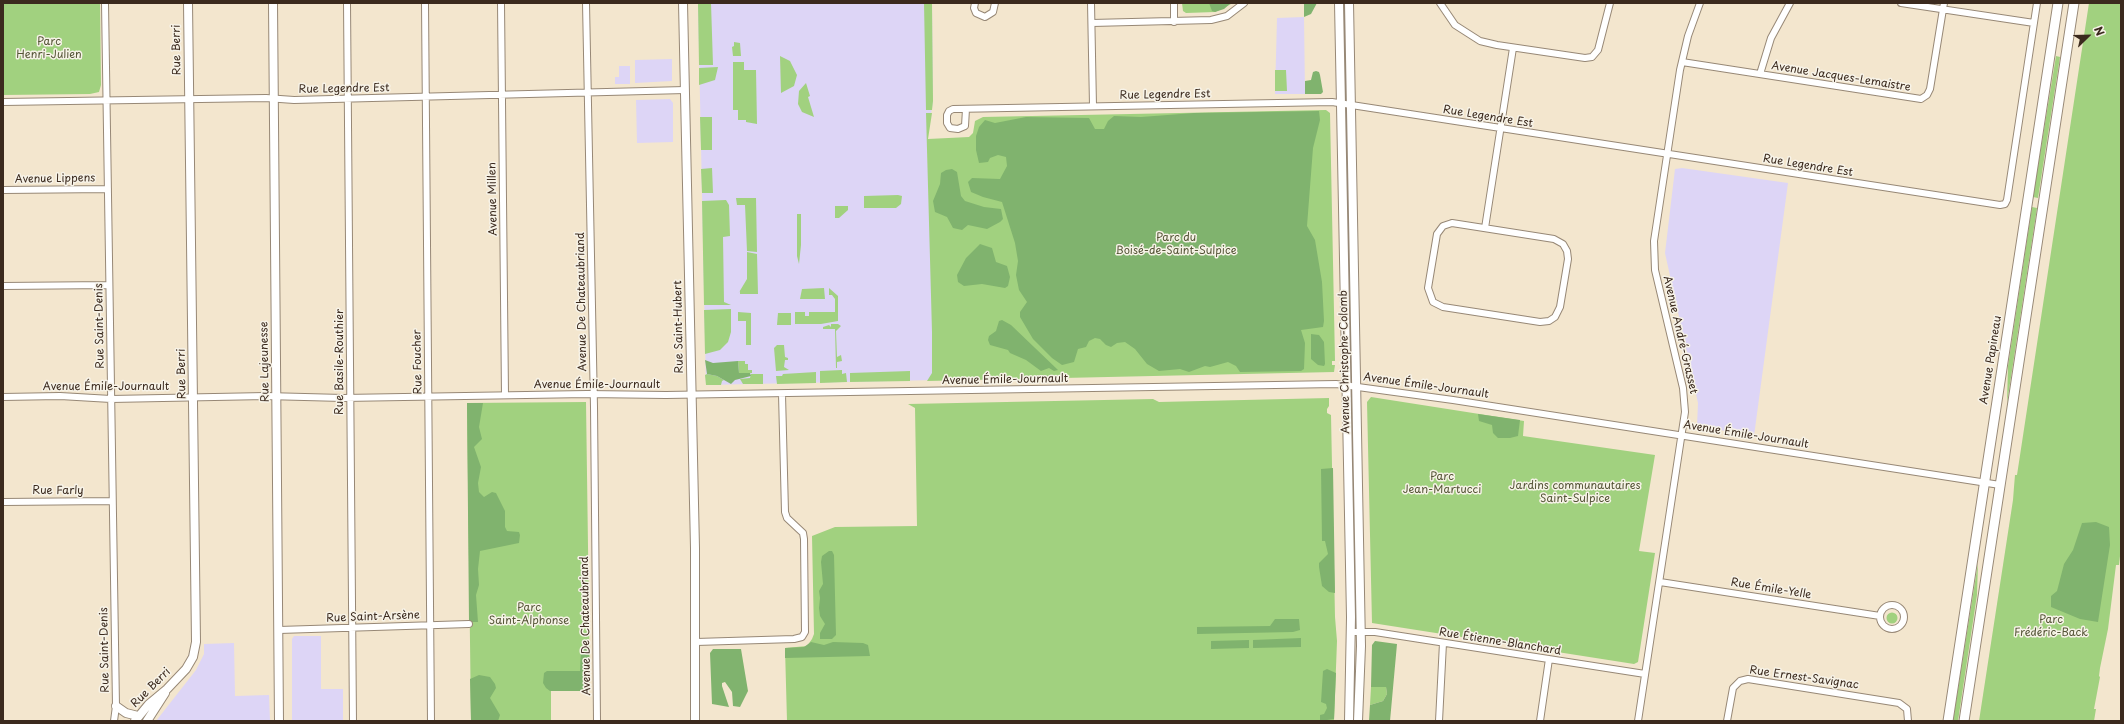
<!DOCTYPE html>
<meta charset="utf-8">
<style>
body{margin:0}
#map{position:relative;width:2124px;height:724px;overflow:hidden;background:#f3e6ce;font-family:"Playpen Sans",sans-serif}
canvas{display:block}
.frame{position:absolute;inset:0;border:4px solid #3b2a1e;pointer-events:none}
.north{position:absolute;left:2068px;top:16px;width:40px;height:40px;-webkit-text-stroke:3px #f7f3e8;paint-order:stroke;rotate:67deg;font-size:11px;font-weight:700;line-height:16px;text-align:center;color:#3b2a1e}
.north::after{content:'';display:block;margin:auto;width:14px;height:18px;background:#3b2a1e;clip-path:polygon(50% 0,100% 100%,50% 72%,0 100%)}
</style>
<div id="map">
<canvas width="2124" height="724"></canvas>
<div class="frame"></div>
<div class="north">N</div>
</div>
<script>
const context = document.querySelector('canvas').getContext('2d');
context.lineJoin = 'round';
function fill(path, color) {
  context.fillStyle = color;
  context.fill(path, 'evenodd');
}
function shape(rows) {
  const path = new Path2D();
  for (const r of rows) {
    if (r.length === 3) {
      path.moveTo(r[0] + r[2], r[1]);
      path.arc(r[0], r[1], r[2], 0, 2 * Math.PI);
      continue;
    }
    path.moveTo(r[0], r[1]);
    for (let i = 2; i < r.length; i += 2) path.lineTo(r[i], r[i + 1]);
  }
  return path;
}
function stroke(path, color, width, dash) {
  context.strokeStyle = color;
  context.lineWidth = width;
  context.lineCap = dash ? 'butt' : 'round';
  context.setLineDash(dash || []);
  context.stroke(path);
}
function drawText(font, color, halo, rows, align = 'center') {
  context.font = font + ' "Playpen Sans",sans-serif';
  context.lineWidth = 3;
  context.setLineDash([]);
  context.textBaseline = 'middle';
  context.strokeStyle = halo;
  context.fillStyle = color;
  for (const [text, x, y, turn = 0] of rows) {
    context.save();
    context.translate(x, y);
    context.rotate((+turn || 0) * Math.PI / 180);
    context.textAlign = isNaN(turn) ? turn : align;
    if (halo) context.strokeText(text, 0, 0);
    context.fillText(text, 0, 0);
    context.restore();
  }
}
fill(shape([
 [698,3,932,3,933,101,927,139,935,380,706,385],
 [1304,17,1305,94,1275,94,1277,18],
 [672,59,672,81,635,83,635,60],
 [619,66,630,66,630,84,615,84,615,77,619,77],
 [670,99,673,103,673,142,637,143,636,100],
 [1682,168,1788,183,1754,436,1697,426,1698,403,1665,253,1675,169],
 [294,636,321,636,321,689,343,689,343,721,292,721,292,639],
 [234,643,235,696,269,695,270,721,156,721,196,670,204,654,204,644]
]), '#ddd5f6');
fill(shape([
 [3,3,100,3,101,85,99,92,90,94,3,95],
 [711,3,713,65,699,65,698,4],
 [924,3,932,3,933,101,932,110,926,110],
 [1182,3,1233,3,1215,12,1186,13,1183,11],
 [2089,3,2121,3,2121,547,2119,565,2116,565,2108,629,2100,668,2099,676,2100,677,2094,709,2096,709,2094,721,1979,721,2013,500,2014,487,2015,475,2017,475],
 [734,42,740,43,741,56,733,56,732,47,734,46],
 [780,56,790,61,797,75,794,86,781,93],
 [2056,56,2060,57,2038,198,2033,197],
 [733,62,744,62,744,70,756,70,757,124,746,122,746,120,738,120,738,110,733,110],
 [718,67,715,80,699,85,699,68],
 [1275,70,1286,70,1287,91,1275,91],
 [806,83,810,96,808,97,814,117,802,112,798,104,799,91],
 [1326,110,1330,113,1335,361,1332,361,1332,365,1335,365,1334,372,927,381,932,373,932,332,926,113,932,113,928,139,969,137,973,133,975,121,983,117],
 [700,117,712,117,712,150,701,150],
 [712,168,713,193,702,193,701,169],
 [898,195,902,196,901,204,896,208,864,208,864,196],
 [736,198,756,198,757,252,747,251,745,205,737,205],
 [726,200,729,205,730,236,723,237,724,302,731,305,704,305,702,201],
 [835,206,848,206,848,210,839,218,835,218],
 [2032,207,2037,208,2007,403,2008,366],
 [797,214,801,214,801,245,799,264,797,256],
 [747,252,757,254,758,294,740,294,740,291,738,294,747,279],
 [824,288,825,299,800,299,802,289],
 [829,288,838,296,838,321,821,324,795,324,795,312,805,312,805,316,809,316,809,312,835,312,835,299,832,295,829,295],
 [731,309,731,332,728,342,720,350,705,354,704,310],
 [738,312,751,313,751,345,746,345,746,321,738,321],
 [778,313,791,313,791,325,777,325],
 [831,324,838,324,841,326,836,331,837,357,841,355,842,361,837,362,837,368,836,368,835,329,823,329,823,327,829,325,831,327],
 [784,345,785,357,788,358,788,360,785,360,784,367,789,370,776,371,774,348,777,345],
 [738,361,745,361,745,364,748,364,748,370,752,370,752,373,739,373],
 [842,370,842,374,846,373,847,382,820,383,820,371],
 [910,371,910,381,850,382,850,373],
 [816,372,816,383,777,384,776,376,782,376,783,374],
 [707,374,717,376,724,380,722,381,721,385,706,385,705,375],
 [751,374,763,374,763,384,743,384,740,379,750,378],
 [1371,397,1524,421,1523,436,1655,455,1639,551,1655,553,1638,662,1634,664,1372,623,1367,402],
 [1329,398,1329,406,1327,409,1327,413,1331,415,1335,617,1337,641,1334,721,787,721,785,648,807,646,812,639,814,634,812,536,835,527,917,526,915,408,908,404,1153,399,1159,402],
 [586,402,590,691,551,691,551,721,471,721,467,403],
 [1978,563,1977,595,1958,721,1953,721],
 [1892,618,5.5],
 [1371,687,1386,687,1387,694,1383,701,1370,705]
]), '#a1d17f');
fill(shape([
 [1209,3,1231,3,1224,9,1215,12,1212,11],
 [1304,3,1317,3,1311,14,1304,17],
 [1316,71,1319,72,1320,75,1323,92,1321,94,1305,94,1305,81,1311,80,1313,72],
 [1319,111,1320,120,1313,148,1307,226,1315,240,1322,282,1324,321,1323,327,1301,330,1305,343,1304,369,1301,371,1240,372,1236,366,1228,362,1210,367,1205,366,1189,372,1180,369,1159,371,1147,364,1135,349,1125,342,1117,343,1111,347,1106,345,1100,339,1095,338,1089,341,1086,347,1078,349,1074,362,1062,365,1052,358,1033,339,1020,317,1020,312,1027,302,1019,290,1016,275,1018,261,1015,243,1002,202,983,197,971,192,968,182,972,178,1000,179,1007,166,1006,157,998,155,990,158,988,162,979,163,976,150,976,136,979,127,985,120,995,123,1026,117,1089,118,1095,129,1104,129,1108,121,1114,116,1141,117,1194,113],
 [952,169,957,172,961,196,965,201,984,207,1001,209,1003,219,1000,222,987,229,968,225,962,230,953,228,947,217,935,212,933,201,940,184,941,173,946,170],
 [980,244,992,248,996,262,1007,266,1010,277,1008,286,1005,288,982,284,964,286,958,282,957,275,966,258],
 [1002,320,1011,325,1058,370,1054,371,1049,368,1041,371,1026,360,1010,353,1008,350,990,345,988,340,989,336,996,331,999,321],
 [1311,334,1319,335,1324,342,1325,364,1324,366,1318,365,1311,359],
 [705,360,713,363,738,361,739,373,750,373,751,376,735,380,731,384,717,376,707,374],
 [467,403,483,403,479,427,482,439,474,447,481,467,478,483,479,492,484,497,492,492,496,493,505,511,505,527,507,531,519,532,520,535,519,543,480,551,478,569,479,585,476,595,478,622,469,622],
 [1478,414,1520,420,1518,436,1510,438,1498,438,1493,433,1492,425,1479,421],
 [1333,468,1335,593,1329,592,1322,586,1319,567,1319,563,1328,554,1325,541,1322,541,1321,469],
 [2096,522,2109,527,2110,545,2098,622,2080,619,2051,607,2051,596,2057,591,2064,564,2073,550,2082,523],
 [829,551,832,551,834,555,836,635,832,639,820,639,820,633,825,624,820,616,819,608,820,598,819,591,823,584,821,562,822,556],
 [1275,619,1299,619,1300,630,1293,632,1197,634,1197,627,1270,626],
 [1301,638,1301,647,1253,648,1253,640],
 [1249,640,1249,648,1211,649,1211,641],
 [1375,641,1397,644,1390,721,1369,721,1370,705,1383,701,1387,694,1386,687,1371,687,1372,645],
 [811,642,824,645,833,642,863,643,868,645,870,656,785,658,785,648,804,647],
 [589,647,590,691,550,691,546,688,543,683,544,673,547,671,580,671,581,650,583,648],
 [713,649,741,649,748,691,740,707,733,706,732,692,725,682,722,683,722,686,729,707,712,704,710,653],
 [1327,669,1336,673,1334,719,1320,721,1320,715,1324,714,1327,708,1326,704,1321,702,1323,671],
 [479,675,490,677,495,684,496,688,490,698,500,715,498,721,471,721,470,679]
]), '#80b36e');
const minor = shape([
 [105,3,116,706,114,721],
 [347,3,353,721],
 [425,3,431,721],
 [501,3,505,395],
 [586,3,594,407,597,721],
 [975,3,974,8,976,13,985,17,993,12,995,3],
 [1091,3,1093,106],
 [1174,3,1174,22],
 [1440,3,1455,25,1480,41,1497,45,1585,58,1592,57,1598,50,1610,3],
 [1901,3,2034,23],
 [1092,23,1211,20,1227,16,1244,3],
 [1682,62,1921,99,1927,95,1930,89,1944,3],
 [1760,74,1771,38,1790,3],
 [3,102,266,98,294,100,685,90],
 [966,109,965,126,958,129,950,128,947,123,947,115,949,111,953,109,1332,102,2000,205,2005,204,2007,200,2037,3],
 [3,190,108,189],
 [1452,223,1554,239,1563,244,1567,251,1568,259,1560,307,1555,317,1549,321,1540,322,1443,307,1433,302,1428,288,1437,234,1443,226,1452,223],
 [1485,228,1513,48],
 [3,286,109,285],
 [3,397,60,396,111,399,266,396,343,398,587,394,666,395,1336,384,1453,400,2000,485],
 [3,502,112,501],
 [1660,582,1880,616],
 [1892,617,12],
 [279,630,469,624],
 [1351,632,1375,632,1645,674],
 [696,642,794,639,802,637,805,632,804,539,803,533,787,518,785,512,782,394],
 [1439,721,1443,643],
 [1540,721,1549,659],
 [1638,721,1685,412,1683,388,1655,270,1654,241,1680,70,1688,36,1700,3],
 [1727,721,1733,688,1740,681,1748,679,1899,703,1907,709,1908,721]
]);
const secondary = shape([
 [273,3,279,721],
 [683,3,695,548,695,721],
 [1339,3,1351,617,1349,721],
 [1349,3,1361,646,1358,721],
 [116,706,126,713,138,716],
 [135,721,149,704,167,689,186,669,193,657,196,642,188,3],
 [147,721,165,693]
]);
const primary = shape([
 [1948,721,2058,3],
 [1964,721,2074,3]
]);
stroke(minor, '#978876', 8);
stroke(secondary, '#978876', 10);
stroke(primary, '#978876', 11);
stroke(minor, '#fff', 6);
stroke(secondary, '#fff', 8);
stroke(primary, '#fff', 9);
drawText('11px', '#545436', '#f7f3e8', [
 ["Parc",49,42],
 ["Henri-Julien",49,55],
 ["Parc du",1176,238],
 ["Boisé-de-Saint-Sulpice",1176,251],
 ["Parc",1442,477],
 ["Jean-Martucci",1442,490],
 ["Jardins communautaires",1575,486],
 ["Saint-Sulpice",1575,499],
 ["Parc",529,608],
 ["Saint-Alphonse",529,621],
 ["Parc",2051,620],
 ["Frédéric-Back",2051,633]
]);
drawText('11px', '#3b2a1e', '#f7f3e8', [
 ["Rue Berri",177,50,-91],
 ["Avenue Jacques-Lemaistre",1841,77,9],
 ["Rue Legendre Est",344,89,-1],
 ["Rue Legendre Est",1165,95,-1],
 ["Rue Legendre Est",1488,117,9],
 ["Rue Legendre Est",1808,166,9],
 ["Avenue Lippens",55,179,-1],
 ["Avenue Millen",493,199,-91],
 ["Avenue De Chateaubriand",582,302,-91],
 ["Rue Saint-Denis",100,326,-91],
 ["Rue Saint-Hubert",679,327,-91],
 ["Avenue André-Grasset",1680,335,77],
 ["Avenue Papineau",1991,360,-81],
 ["Rue Lajeunesse",265,362,-91],
 ["Rue Basile-Routhier",340,362,-90],
 ["Rue Foucher",418,362,-91],
 ["Avenue Christophe-Colomb",1345,362,-91],
 ["Rue Berri",182,374,-91],
 ["Avenue Émile-Journault",1005,380,-1],
 ["Avenue Émile-Journault",597,385],
 ["Avenue Émile-Journault",1426,386,8],
 ["Avenue Émile-Journault",106,387],
 ["Avenue Émile-Journault",1746,435,9],
 ["Rue Farly",58,491],
 ["Rue Émile-Yelle",1771,589,9],
 ["Rue Saint-Arsène",373,617,-2],
 ["Avenue De Chateaubriand",586,626,-91],
 ["Rue Étienne-Blanchard",1500,642,9],
 ["Rue Saint-Denis",105,650,-91],
 ["Rue Ernest-Savignac",1804,678,8],
 ["Rue Berri",151,688,-45]
]);
</script>
